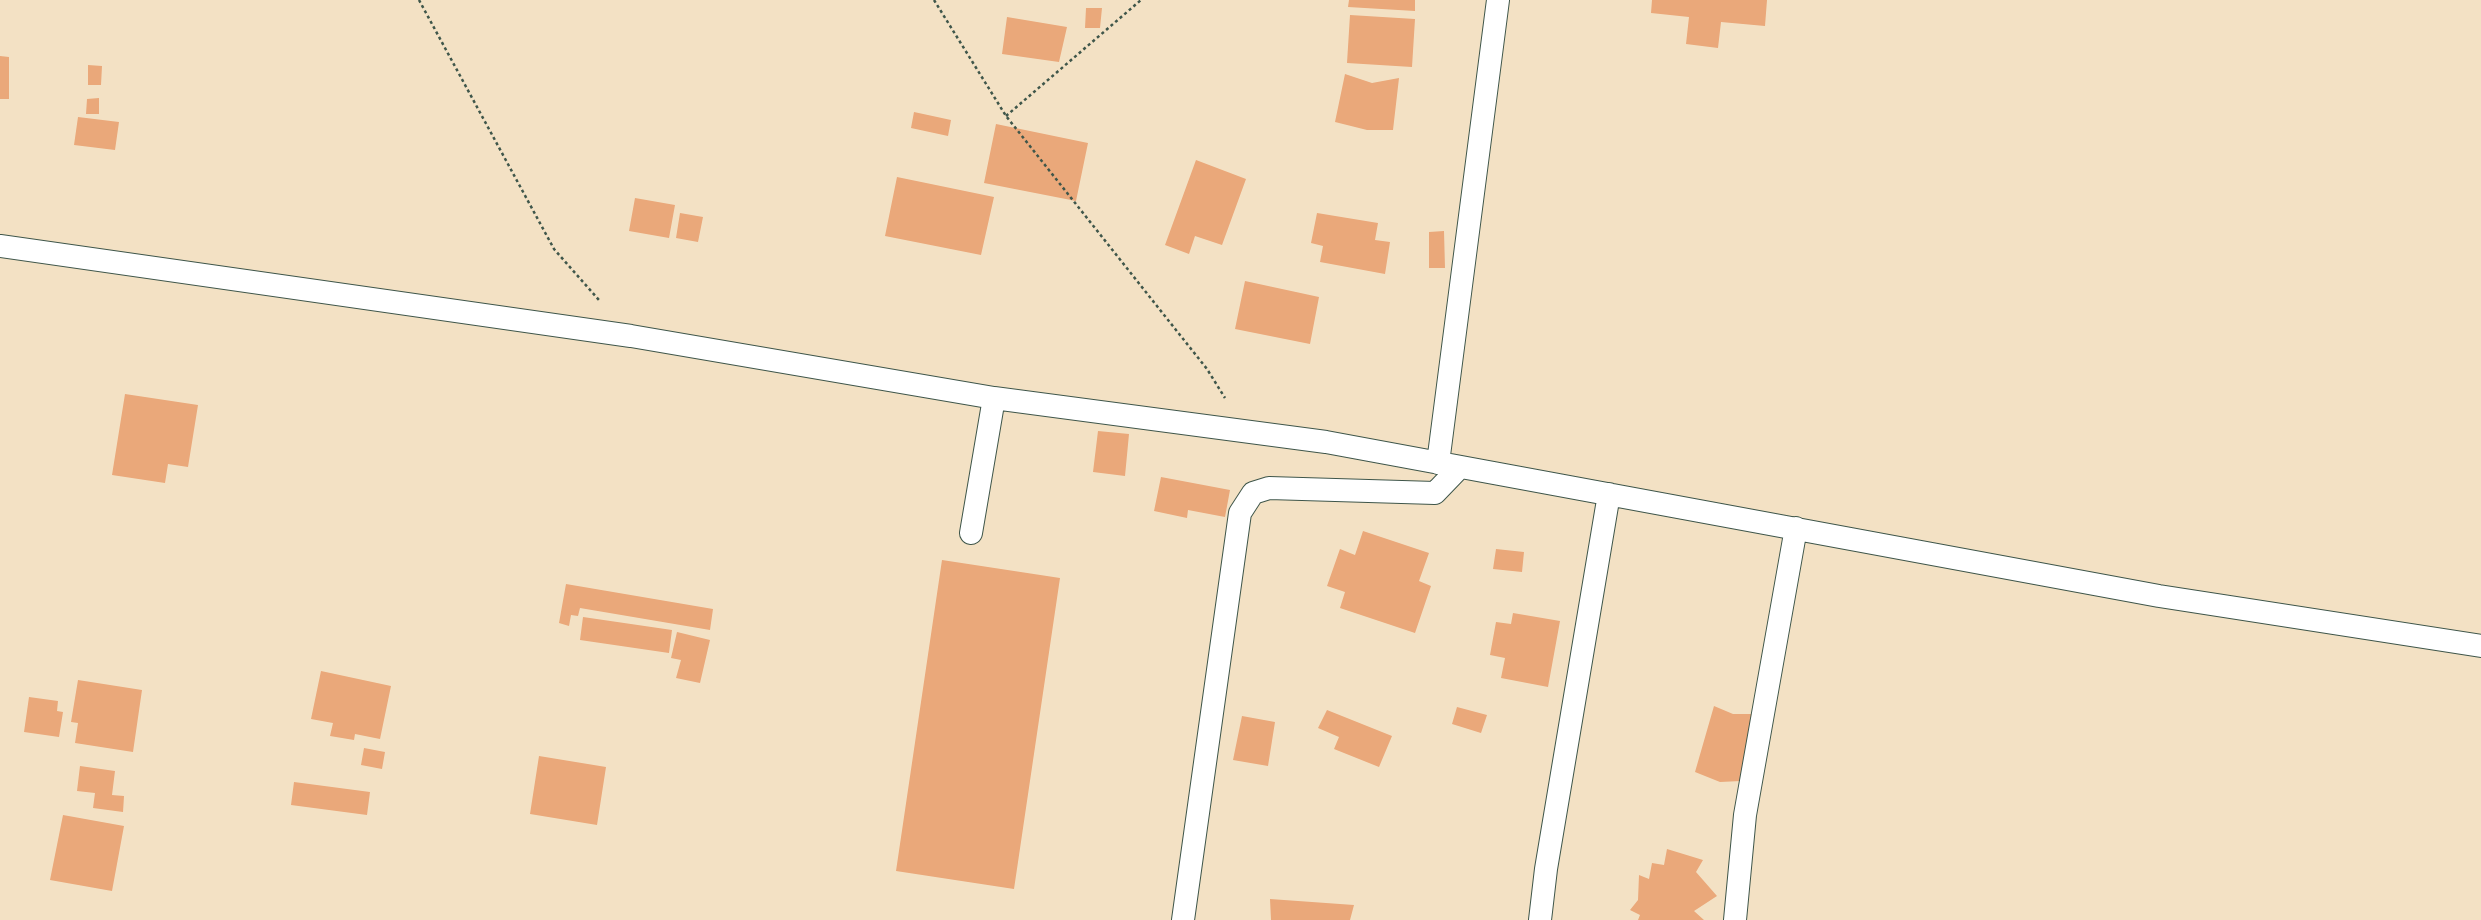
<!DOCTYPE html>
<style>
body{margin:0}
canvas{display:block;background:#f3e1c4}
</style>
<canvas width="2481" height="920"></canvas>
<script>
const context = document.querySelector('canvas').getContext('2d');
context.lineJoin = 'round';
function fill(path, color) {
  context.fillStyle = color;
  context.fill(path, 'evenodd');
}
function shape(rows) {
  const path = new Path2D();
  for (const r of rows) {
    path.moveTo(r[0], r[1]);
    for (let i = 2; i < r.length; i += 2) path.lineTo(r[i], r[i + 1]);
  }
  return path;
}
function stroke(path, color, width, dash) {
  context.strokeStyle = color;
  context.lineWidth = width;
  context.lineCap = dash ? 'butt' : 'round';
  context.setLineDash(dash || []);
  context.stroke(path);
}
fill(shape([
 [1349,0,1415,0,1415,11,1348,7],
 [1652,0,1767,0,1765,26,1721,22,1718,48,1686,44,1689,17,1651,13],
 [1086,8,1102,8,1100,28,1085,28],
 [1350,15,1415,19,1412,67,1347,63],
 [1007,17,1067,27,1059,62,1002,54],
 [0,56,9,57,9,99,0,99],
 [88,65,102,66,101,85,88,85],
 [1345,74,1372,83,1399,78,1393,130,1367,130,1335,122],
 [99,98,99,114,86,114,87,99],
 [914,112,951,120,948,136,911,128],
 [78,117,119,122,115,150,74,145],
 [996,124,1088,143,1076,201,984,183],
 [1196,160,1246,179,1222,245,1195,236,1189,254,1165,245],
 [897,177,994,197,981,255,885,236],
 [635,198,675,205,669,238,629,231],
 [680,213,703,217,698,242,676,238],
 [1317,213,1378,223,1375,240,1390,242,1385,274,1320,262,1323,246,1311,243],
 [1444,231,1445,268,1429,268,1429,232],
 [1245,281,1319,297,1310,344,1235,329],
 [125,394,198,405,188,467,168,464,165,483,112,475],
 [1098,431,1129,434,1125,476,1093,472],
 [1161,477,1230,490,1225,517,1188,510,1187,518,1154,511],
 [1363,531,1429,553,1419,581,1431,586,1415,633,1340,608,1345,592,1327,586,1340,549,1355,555],
 [1496,549,1524,552,1522,572,1493,569],
 [942,560,1060,578,1014,889,896,871],
 [566,584,713,609,710,630,580,608,578,616,571,615,569,626,559,623],
 [1513,613,1560,621,1548,687,1501,678,1505,658,1490,655,1496,622,1511,624],
 [583,617,672,630,669,653,580,640],
 [677,632,710,640,700,683,676,678,681,660,671,658],
 [321,671,391,686,380,739,355,734,354,740,330,736,333,723,311,719],
 [78,680,142,690,133,752,75,743,78,723,71,722],
 [29,697,58,701,57,711,63,712,59,737,24,732],
 [1714,706,1733,714,1753,714,1741,781,1720,782,1695,772],
 [1457,707,1487,715,1481,733,1452,724],
 [1327,710,1392,736,1379,767,1334,749,1339,737,1318,728],
 [1242,716,1275,722,1268,766,1233,760],
 [364,748,385,752,382,769,361,765],
 [539,756,606,767,597,825,530,814],
 [80,766,115,771,112,795,124,796,123,812,93,808,95,793,77,791],
 [294,782,370,792,367,815,291,805],
 [63,815,124,826,112,891,50,880],
 [1667,849,1703,860,1696,872,1717,896,1694,911,1704,920,1638,920,1640,915,1630,910,1638,900,1639,875,1649,879,1652,863,1664,865],
 [1270,899,1354,905,1350,920,1271,920]
]), '#eaa87a');
const street = shape([
 [0,246,631,336,994,398,1326,442,2159,596,2481,646],
 [1438,463,1498,0],
 [971,533,994,398],
 [1183,920,1240,513,1253,493,1269,488,1435,493,1460,467],
 [1540,920,1546,869,1609,494],
 [1735,920,1745,815,1796,528]
]);
stroke(street, '#3f564a', 24);
stroke(shape([
 [419,0,554,249,599,300],
 [934,0,1006,116,1207,369,1225,398],
 [1006,116,1141,0]
]), '#3f564a', 2.5, [3, 3]);
stroke(street, '#fff', 22);
</script>
